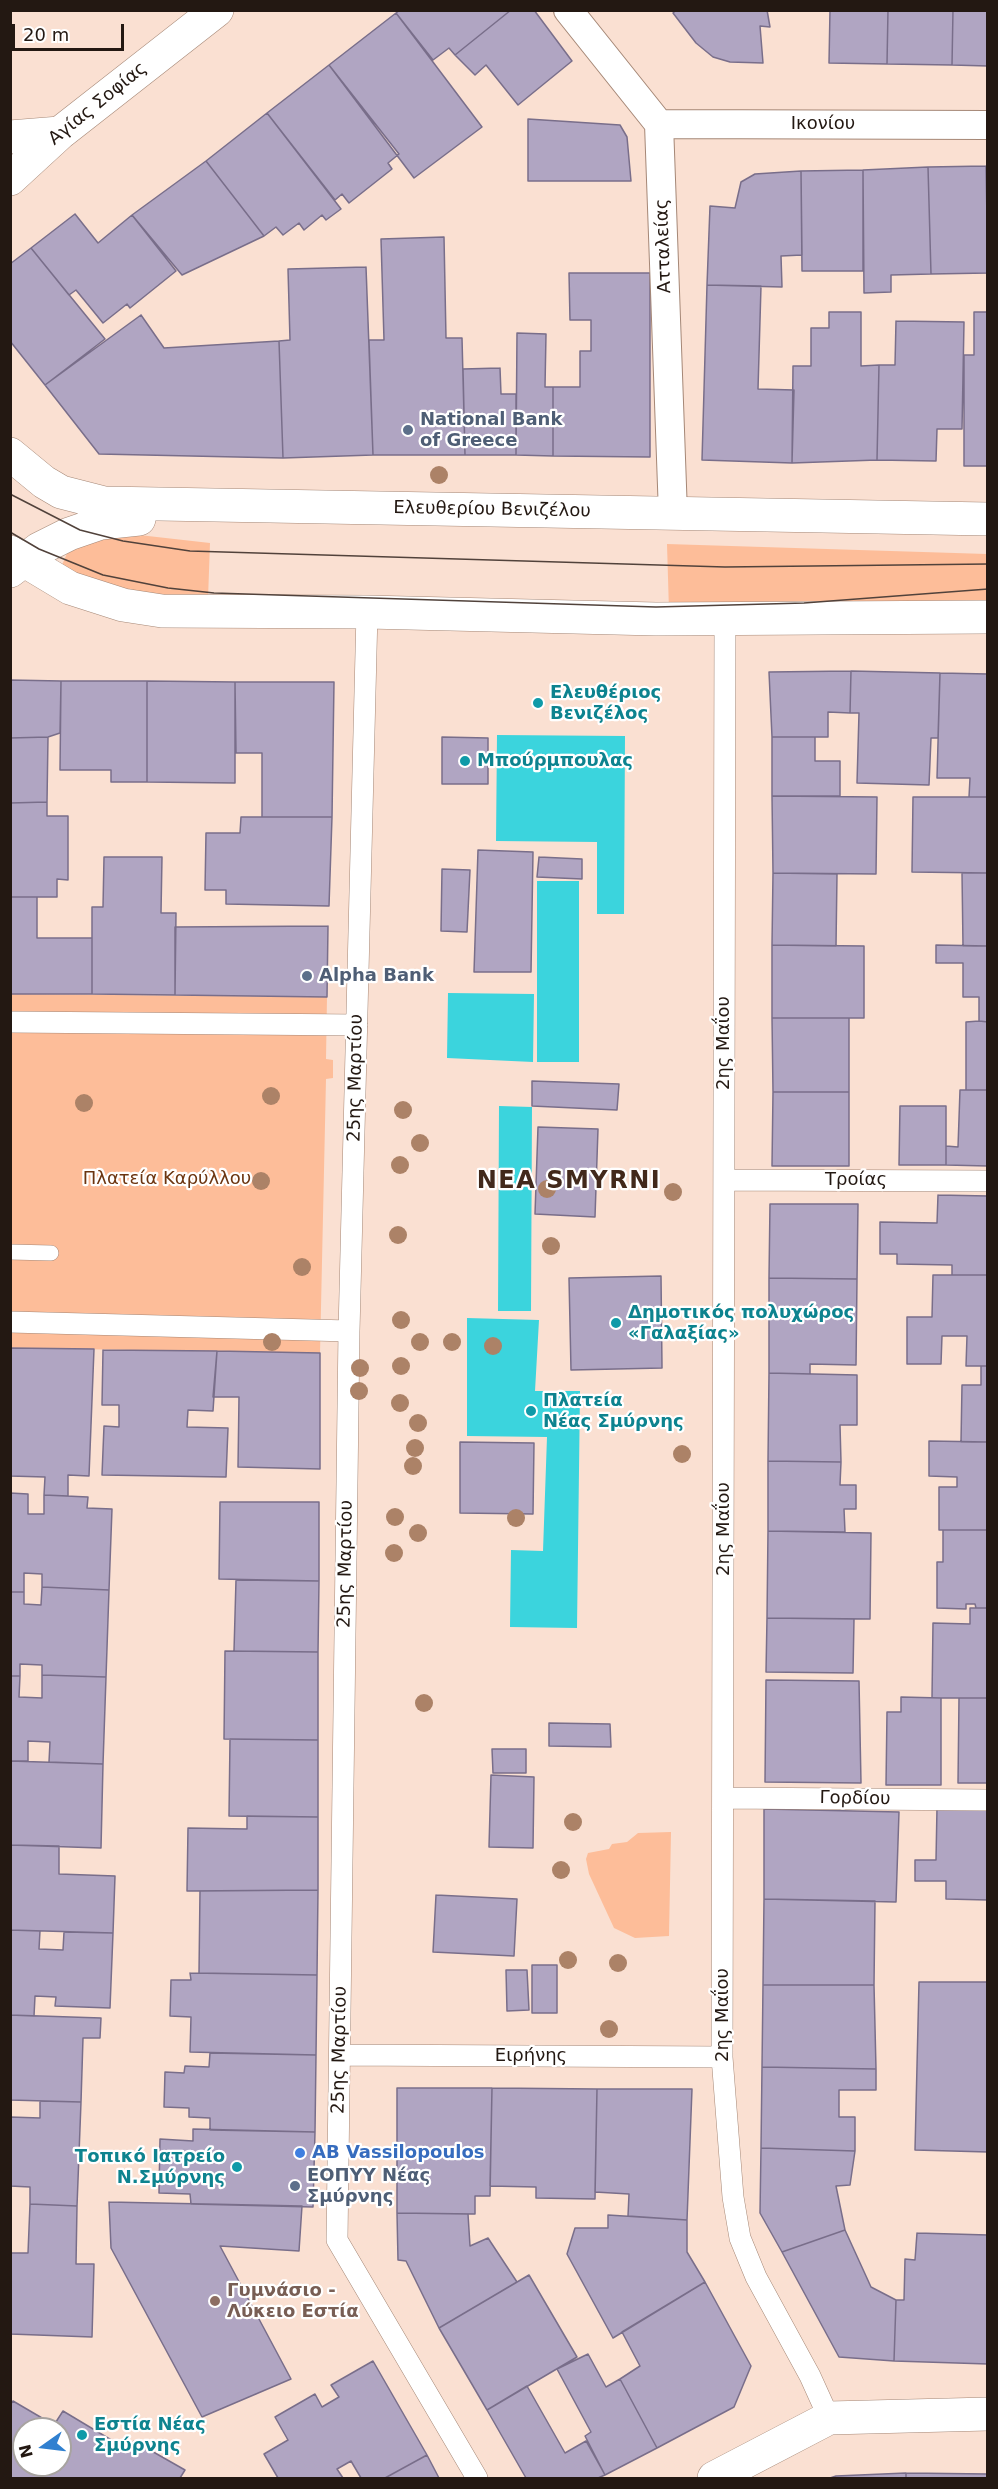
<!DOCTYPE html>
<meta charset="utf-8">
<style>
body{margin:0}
#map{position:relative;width:998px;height:2489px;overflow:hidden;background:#fae0d2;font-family:"DejaVu Sans",sans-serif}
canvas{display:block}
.frame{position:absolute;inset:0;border:12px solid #231812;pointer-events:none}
.north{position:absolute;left:12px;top:2417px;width:60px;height:60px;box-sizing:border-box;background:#fff;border:2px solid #a7a3a0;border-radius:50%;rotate:256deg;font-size:16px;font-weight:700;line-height:24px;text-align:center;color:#231812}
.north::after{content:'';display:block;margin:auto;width:21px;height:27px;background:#3080d0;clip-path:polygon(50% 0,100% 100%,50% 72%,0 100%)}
.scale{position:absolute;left:12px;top:24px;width:112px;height:27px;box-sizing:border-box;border:3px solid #231812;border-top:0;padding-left:8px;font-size:18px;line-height:21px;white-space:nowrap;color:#231812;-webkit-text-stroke:4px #fff;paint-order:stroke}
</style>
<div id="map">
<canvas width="998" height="2489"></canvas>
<div class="frame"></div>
<div class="north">N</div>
<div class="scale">20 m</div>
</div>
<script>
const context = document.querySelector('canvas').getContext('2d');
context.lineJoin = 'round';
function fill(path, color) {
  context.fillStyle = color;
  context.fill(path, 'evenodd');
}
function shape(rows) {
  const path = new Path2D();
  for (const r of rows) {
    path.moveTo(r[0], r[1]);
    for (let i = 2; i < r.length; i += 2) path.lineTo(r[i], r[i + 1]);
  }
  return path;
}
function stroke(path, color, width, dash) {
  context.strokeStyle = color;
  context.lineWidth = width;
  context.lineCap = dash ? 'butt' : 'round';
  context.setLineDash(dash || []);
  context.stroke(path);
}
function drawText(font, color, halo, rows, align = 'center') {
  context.font = font + ' "DejaVu Sans",sans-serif';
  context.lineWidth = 4.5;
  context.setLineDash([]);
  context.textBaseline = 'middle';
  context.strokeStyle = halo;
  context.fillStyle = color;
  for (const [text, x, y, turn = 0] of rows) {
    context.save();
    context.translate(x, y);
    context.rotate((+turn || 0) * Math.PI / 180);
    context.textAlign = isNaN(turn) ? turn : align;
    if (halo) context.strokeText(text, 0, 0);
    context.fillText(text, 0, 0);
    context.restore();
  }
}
fill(shape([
 [139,535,210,543,208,599,163,597,110,587,64,572,62,565,68,551,89,539],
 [667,544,987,554,987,604,669,611],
 [11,994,327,997,326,1059,333,1060,333,1078,326,1079,320,1353,11,1348],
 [671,1832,669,1936,635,1938,614,1928,589,1874,586,1859,588,1853,609,1849,612,1844,627,1842,638,1833]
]), '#fdbd99');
fill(shape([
 [497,735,625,736,624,914,597,914,597,842,496,841],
 [537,881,579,881,579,1062,537,1062],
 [448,993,534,994,533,1062,447,1058],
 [499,1106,532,1107,531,1311,498,1311],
 [467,1318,539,1320,535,1391,580,1391,577,1628,510,1627,511,1550,543,1551,547,1437,467,1436]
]), '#3bd4dd');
const building = shape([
 [400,10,511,10,455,55,449,48,433,60,396,13,400,10],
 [511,10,534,10,572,61,518,105,486,65,475,75,455,55,511,10],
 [676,10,767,10,770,27,760,26,763,63,730,62,713,57,696,43,673,13,676,10],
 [830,10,888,10,887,64,829,63,830,10],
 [888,10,953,10,952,65,887,64,888,10],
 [953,10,988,10,988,66,952,65,953,10],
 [396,13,482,127,414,178,329,65,396,13],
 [329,65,399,154,388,163,392,169,349,203,342,194,335,200,267,113,329,65],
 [267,113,341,209,326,220,322,215,304,230,299,223,283,235,276,227,264,236,206,161,267,113],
 [528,119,620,125,627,137,631,181,528,181,528,119],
 [206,161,264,236,182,275,132,215,206,161],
 [986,166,988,273,931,274,928,167,986,166],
 [986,166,988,166,988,234,986,166],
 [928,167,931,274,891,275,891,292,864,293,863,170,928,167],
 [863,170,863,271,802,271,801,171,863,170],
 [801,171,802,255,781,256,782,287,707,285,710,206,735,208,741,182,755,174,801,171],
 [75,214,98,243,132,215,176,271,130,308,127,304,103,323,76,290,69,295,31,248,75,214],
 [444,237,446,338,462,338,465,455,373,455,369,340,384,340,381,239,444,237],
 [31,248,105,339,45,385,10,341,10,264,31,248],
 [366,267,373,455,283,458,279,341,290,340,288,269,366,267],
 [569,273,650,273,650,457,553,456,553,387,580,387,580,351,591,351,591,320,570,320,569,273],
 [707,285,761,286,758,389,794,390,792,463,702,460,707,285],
 [829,312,861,312,861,366,879,365,877,460,792,463,793,366,811,366,811,328,829,328,829,312],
 [974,312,988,312,988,466,964,466,964,355,974,355,974,312],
 [141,315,164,348,279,341,283,458,99,454,45,385,141,315],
 [896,321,964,322,962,429,937,429,936,461,877,460,879,365,895,365,896,321],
 [517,333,546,334,545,387,553,387,553,456,516,455,517,333],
 [500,368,501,394,516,394,516,455,465,455,463,369,500,368],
 [851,671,940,673,938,738,931,738,929,785,857,783,859,713,850,713,851,671],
 [851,671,850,713,828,712,828,737,772,737,769,672,851,671],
 [940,673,988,674,988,797,969,797,970,778,937,778,940,673],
 [10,680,61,681,60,733,48,737,10,738,10,680],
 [61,681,147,681,147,782,111,782,111,770,60,770,61,681],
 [147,681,235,682,235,783,147,782,147,681],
 [235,682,334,682,332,817,262,817,262,753,236,753,235,682],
 [48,737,47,802,10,803,10,738,48,737],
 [442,737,488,738,488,784,442,784,442,737],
 [772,737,815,737,815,761,840,761,840,796,772,796,772,737],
 [772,796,877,797,876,874,773,873,772,796],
 [913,797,988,797,988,873,912,872,913,797],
 [47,802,47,816,68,816,68,880,57,879,57,897,10,897,10,803,47,802],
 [241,817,332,817,329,906,226,904,226,890,205,890,206,833,240,833,241,817],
 [478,850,533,852,531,972,474,972,478,850],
 [104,857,162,857,161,913,176,913,175,995,92,994,92,907,103,907,104,857],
 [539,857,582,859,582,879,537,877,539,857],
 [442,869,470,870,467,932,441,931,442,869],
 [773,873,837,874,836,946,772,945,773,873],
 [962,873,988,873,988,946,963,946,962,873],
 [10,897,37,897,37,938,92,938,92,994,10,994,10,897],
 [328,926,327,997,175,995,175,927,328,926],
 [772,945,864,946,864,1018,772,1018,772,945],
 [936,945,988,946,988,1022,979,1021,979,997,963,997,963,963,936,963,936,945],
 [772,1018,849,1018,849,1092,773,1092,772,1018],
 [979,1021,988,1022,988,1090,966,1090,966,1022,979,1021],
 [532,1081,619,1084,617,1110,532,1106,532,1081],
 [960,1090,988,1090,988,1166,946,1165,946,1146,958,1147,960,1090],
 [773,1092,849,1092,849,1166,772,1166,773,1092],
 [900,1106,946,1106,946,1165,899,1165,900,1106],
 [538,1127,598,1129,595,1217,535,1214,538,1127],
 [938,1195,988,1196,988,1275,952,1275,952,1265,897,1264,897,1254,880,1254,880,1222,937,1223,938,1195],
 [770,1204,858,1204,857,1279,769,1278,770,1204],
 [933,1275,988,1275,988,1366,966,1366,967,1336,942,1336,941,1364,907,1364,907,1317,932,1317,933,1275],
 [661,1276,662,1368,571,1370,569,1278,661,1276],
 [769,1278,857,1279,856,1365,810,1364,810,1374,769,1373,769,1278],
 [10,1348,94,1349,89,1476,68,1475,68,1496,44,1495,45,1477,10,1476,10,1348],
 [103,1350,217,1351,213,1411,188,1410,187,1427,228,1428,226,1477,102,1475,104,1426,119,1427,119,1405,102,1405,103,1350],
 [217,1351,320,1353,320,1469,238,1467,239,1397,213,1397,217,1351],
 [981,1366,988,1366,988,1442,961,1442,962,1385,981,1385,981,1366],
 [769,1373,857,1375,857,1425,840,1425,841,1462,768,1461,769,1373],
 [929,1441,988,1442,988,1530,939,1530,939,1487,957,1487,957,1477,929,1476,929,1441],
 [460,1442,534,1443,533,1514,460,1513,460,1442],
 [768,1461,841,1462,840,1485,856,1485,856,1509,844,1509,845,1532,768,1531,768,1461],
 [10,1493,28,1494,28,1514,44,1514,44,1495,88,1497,87,1508,112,1509,109,1590,42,1587,42,1574,24,1573,24,1592,10,1592,10,1493],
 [220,1502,319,1502,319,1581,219,1579,220,1502],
 [943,1530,988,1530,988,1608,976,1608,975,1604,966,1604,966,1609,937,1608,937,1562,943,1562,943,1530],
 [768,1531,871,1533,870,1619,767,1618,768,1531],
 [236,1580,319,1581,318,1652,234,1651,236,1580],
 [42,1587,109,1590,106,1677,42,1675,42,1665,20,1664,20,1676,10,1676,10,1592,24,1592,24,1604,41,1605,42,1587],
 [970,1608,988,1608,988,1698,932,1698,933,1623,970,1624,970,1608],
 [767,1618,854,1619,853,1673,766,1672,767,1618],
 [225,1651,318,1652,318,1740,224,1739,225,1651],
 [42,1675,106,1677,103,1764,49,1762,50,1742,28,1741,28,1761,10,1761,10,1676,20,1676,19,1697,42,1698,42,1675],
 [766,1680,859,1681,861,1783,765,1782,766,1680],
 [901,1697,941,1698,941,1785,886,1785,887,1712,901,1712,901,1697],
 [959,1698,988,1698,988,1783,958,1783,959,1698],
 [549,1723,610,1724,611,1747,549,1746,549,1723],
 [230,1739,318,1740,318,1817,229,1816,230,1739],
 [492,1749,526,1749,526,1773,493,1773,492,1749],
 [10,1761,103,1764,101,1848,10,1845,10,1761],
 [491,1775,534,1777,533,1848,489,1847,491,1775],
 [937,1808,988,1808,988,1900,946,1899,946,1881,915,1881,915,1860,936,1860,937,1808],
 [764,1809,899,1812,896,1902,764,1899,764,1809],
 [247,1816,318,1817,318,1890,187,1891,188,1828,247,1829,247,1816],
 [10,1845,59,1846,59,1874,115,1876,113,1933,10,1930,10,1845],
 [318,1890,317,1975,199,1973,200,1891,318,1890],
 [436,1895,517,1899,514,1956,433,1952,436,1895],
 [764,1899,875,1901,874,1985,763,1985,764,1899],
 [10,1930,40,1931,39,1949,63,1950,64,1932,113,1933,110,2008,55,2006,56,1997,35,1996,34,2016,10,2015,10,1930],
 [532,1965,557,1965,557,2013,532,2013,532,1965],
 [506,1970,527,1970,529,2010,507,2011,506,1970],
 [190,1973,317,1975,316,2055,190,2052,191,2017,170,2016,171,1980,191,1980,190,1973],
 [919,1982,988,1982,988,2152,915,2150,919,1982],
 [763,1985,874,1985,876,2069,762,2067,763,1985],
 [10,2015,101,2018,100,2038,83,2038,81,2102,10,2100,10,2015],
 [210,2053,316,2055,315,2132,210,2130,210,2118,189,2117,189,2108,164,2107,165,2072,184,2073,185,2066,209,2067,210,2053],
 [762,2067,876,2069,876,2090,839,2090,839,2117,855,2117,855,2151,761,2148,762,2067],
 [397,2088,492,2088,490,2196,475,2196,475,2214,397,2213,397,2088],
 [492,2088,597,2089,595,2199,536,2198,536,2187,490,2186,492,2088],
 [597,2089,692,2089,687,2220,628,2216,629,2194,595,2192,597,2089],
 [40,2101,81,2102,77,2206,30,2204,30,2187,10,2186,10,2117,40,2118,40,2101],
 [193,2129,315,2132,313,2207,191,2204,190,2194,159,2193,160,2139,193,2141,193,2129],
 [761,2148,855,2151,850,2185,836,2186,845,2230,782,2252,760,2213,761,2148],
 [109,2202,302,2206,299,2251,220,2246,291,2379,202,2417,111,2248,109,2202],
 [30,2204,77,2206,76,2264,94,2264,92,2337,10,2334,10,2253,28,2253,30,2204],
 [397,2213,468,2214,470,2246,488,2238,517,2282,439,2328,406,2261,398,2260,397,2213],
 [608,2215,687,2220,687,2252,705,2282,613,2338,567,2254,575,2228,608,2228,608,2215],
 [845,2230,871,2287,896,2300,894,2361,839,2357,782,2252,845,2230],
 [917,2233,988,2235,988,2364,894,2361,896,2300,904,2300,905,2259,915,2260,917,2233],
 [529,2275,577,2357,487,2410,439,2328,529,2275],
 [705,2282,751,2366,734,2407,657,2448,620,2379,640,2366,622,2332,705,2282],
 [588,2354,606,2387,620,2379,657,2448,605,2475,585,2436,591,2432,557,2369,588,2354],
 [373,2361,427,2455,385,2478,361,2478,351,2461,337,2469,343,2478,278,2478,264,2454,288,2440,275,2417,315,2394,322,2407,339,2397,331,2385,373,2361],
 [527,2386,565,2453,586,2441,605,2475,598,2478,526,2478,487,2410,527,2386],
 [13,2401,54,2425,63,2411,128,2450,134,2441,185,2470,180,2478,10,2478,10,2405,13,2401],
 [24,2429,60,2429,60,2465,24,2465,24,2429],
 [427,2455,439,2478,385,2478,427,2455],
 [906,2473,988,2474,988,2478,906,2478,906,2473],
 [906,2473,906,2478,830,2478,836,2476,906,2473]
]);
fill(building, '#b0a5c2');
stroke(building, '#796e8a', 1.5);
const service = shape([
 [10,1252,51,1253]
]);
const pedestrian = shape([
 [367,612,349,1331,337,2240,477,2478],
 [725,618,722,2057,733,2197,740,2238,756,2277,810,2376,829,2418],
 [10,1022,357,1025],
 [724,1180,988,1181],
 [10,1322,349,1331],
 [723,1798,988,1800],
 [340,2055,722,2057]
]);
const minor = shape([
 [568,10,659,124,673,514],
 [659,124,988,125]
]);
const tertiary = shape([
 [10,137,60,133],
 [10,179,60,133,217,10],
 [714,2478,829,2418,988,2414]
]);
const secondary = shape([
 [10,454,44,482,61,492,104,503,988,519],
 [10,552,70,588,123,605,162,611,367,612,656,619,988,617],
 [10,571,39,549,69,534,101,523,139,519]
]);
stroke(service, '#a58776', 16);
stroke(pedestrian, '#a58776', 22);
stroke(minor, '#a58776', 30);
stroke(tertiary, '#a58776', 34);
stroke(secondary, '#a58776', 34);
stroke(service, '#fff', 15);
stroke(pedestrian, '#fff', 21);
stroke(minor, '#fff', 28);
stroke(tertiary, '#fff', 33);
stroke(secondary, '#fff', 33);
stroke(shape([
 [10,494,80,530,123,541,190,551,725,567,988,564],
 [10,532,39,549,103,575,168,588,214,593,656,607,804,603,988,589]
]), '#51423b', 1.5);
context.fillStyle = '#ac8267';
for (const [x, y] of [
 [439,475],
 [271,1096],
 [84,1103],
 [403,1110],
 [420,1143],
 [400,1165],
 [261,1181],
 [547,1189],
 [673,1192],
 [398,1235],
 [551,1246],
 [302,1267],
 [401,1320],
 [272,1342],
 [420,1342],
 [452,1342],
 [493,1346],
 [401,1366],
 [360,1368],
 [359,1391],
 [400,1403],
 [418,1423],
 [415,1448],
 [682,1454],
 [413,1466],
 [395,1517],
 [516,1518],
 [418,1533],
 [394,1553],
 [424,1703],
 [573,1822],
 [561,1870],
 [568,1960],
 [618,1963],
 [609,2029]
]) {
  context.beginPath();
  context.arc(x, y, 9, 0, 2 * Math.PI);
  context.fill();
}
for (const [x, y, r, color] of [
 [408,430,6,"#5c6f8a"],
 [538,703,6,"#0f9aa8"],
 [465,761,6,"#0f9aa8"],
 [307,976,6,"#5c6f8a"],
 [616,1323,6,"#0f9aa8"],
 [531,1411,6,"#0f9aa8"],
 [300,2153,6,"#3f7fe0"],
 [237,2167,6,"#0f9aa8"],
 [295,2186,6,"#5c6f8a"],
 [215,2301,6,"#8d6e63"],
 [82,2435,6,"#0f9aa8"]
]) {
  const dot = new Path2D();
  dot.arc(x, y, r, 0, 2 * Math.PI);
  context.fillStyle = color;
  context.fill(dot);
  stroke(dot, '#fff', 2);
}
drawText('18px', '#231812', '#fff', [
 ["Αγίας Σοφίας",98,104,-39],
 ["Ικονίου",823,124],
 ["Ατταλείας",664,246,-92],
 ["Ελευθερίου Βενιζέλου",492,510,1],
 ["2ης Μαΐου",724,1043,-90],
 ["25ης Μαρτίου",356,1078,-89],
 ["Τροίας",856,1180],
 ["2ης Μαΐου",724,1529,-90],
 ["25ης Μαρτίου",346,1564,-89],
 ["Γορδίου",855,1799,1],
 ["2ης Μαΐου",723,2015,-90],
 ["25ης Μαρτίου",340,2050,-89],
 ["Ειρήνης",531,2056]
]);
drawText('bold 18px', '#4e5e75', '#fff', [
 ["National Bank",420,420],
 ["of Greece",420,441],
 ["Alpha Bank",319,976],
 ["ΕΟΠΥΥ Νέας",307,2176],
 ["Σμύρνης",307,2197]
], 'left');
drawText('bold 18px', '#0d838f', '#fff', [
 ["Ελευθέριος",550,693],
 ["Βενιζέλος",550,714],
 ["Μπούρμπουλας",477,761],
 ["Δημοτικός πολυχώρος",628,1313],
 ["«Γαλαξίας»",628,1334],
 ["Πλατεία",543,1401],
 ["Νέας Σμύρνης",543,1422],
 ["Τοπικό Ιατρείο",225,2157,"right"],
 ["Ν.Σμύρνης",225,2178,"right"],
 ["Εστία Νέας",94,2425],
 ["Σμύρνης",94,2446]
], 'left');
drawText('18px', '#6c3510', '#fff', [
 ["Πλατεία Καρύλλου",167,1179]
]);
drawText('bold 18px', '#366cbe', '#fff', [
 ["AB Vassilopoulos",312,2153]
], 'left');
drawText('bold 18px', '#785e54', '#fff', [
 ["Γυμνάσιο -",227,2291],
 ["Λύκειο Εστία",227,2312]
], 'left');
context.letterSpacing = '1.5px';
drawText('bold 24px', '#42291b', '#fff', [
 ["NEA SMYRNI",569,1182]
]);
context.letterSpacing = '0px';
</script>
